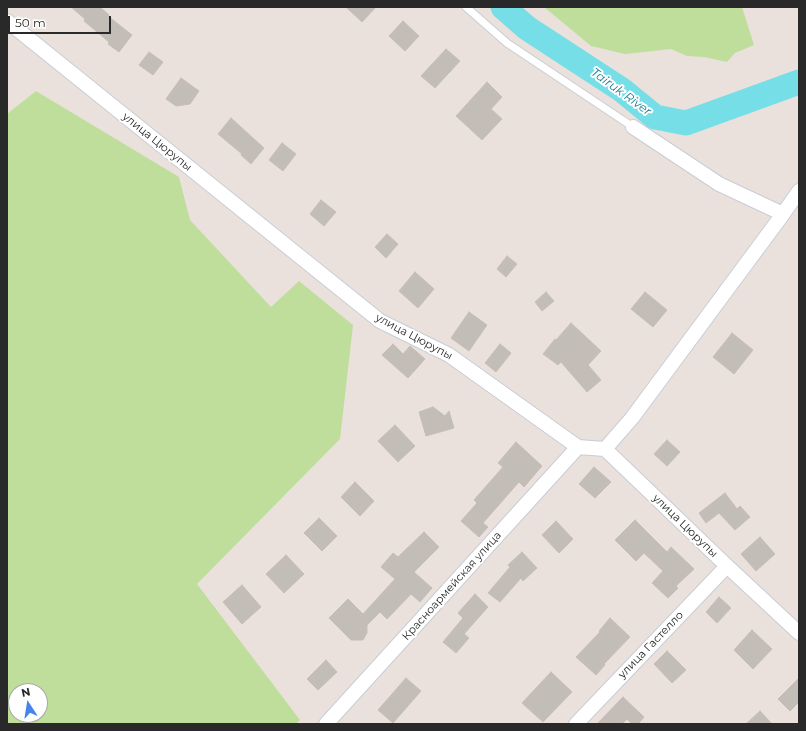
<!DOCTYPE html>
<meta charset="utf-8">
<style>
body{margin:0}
#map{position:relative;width:806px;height:731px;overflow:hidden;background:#ebe1dc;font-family:Montserrat,sans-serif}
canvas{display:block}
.frame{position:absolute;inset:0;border:8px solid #292929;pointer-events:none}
.north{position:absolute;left:8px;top:683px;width:40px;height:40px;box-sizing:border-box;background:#fff;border:1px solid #a9a9a9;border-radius:50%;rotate:348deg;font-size:11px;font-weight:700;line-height:16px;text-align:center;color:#292929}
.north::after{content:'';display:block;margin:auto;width:14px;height:18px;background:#4584ee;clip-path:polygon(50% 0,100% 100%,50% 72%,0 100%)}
.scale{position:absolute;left:8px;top:16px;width:103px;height:18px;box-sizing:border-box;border:2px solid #292929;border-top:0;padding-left:5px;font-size:12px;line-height:14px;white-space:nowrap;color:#292929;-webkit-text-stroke:3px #fff;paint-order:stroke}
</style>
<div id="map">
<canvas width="806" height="731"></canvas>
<div class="frame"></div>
<div class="north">N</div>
<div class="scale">50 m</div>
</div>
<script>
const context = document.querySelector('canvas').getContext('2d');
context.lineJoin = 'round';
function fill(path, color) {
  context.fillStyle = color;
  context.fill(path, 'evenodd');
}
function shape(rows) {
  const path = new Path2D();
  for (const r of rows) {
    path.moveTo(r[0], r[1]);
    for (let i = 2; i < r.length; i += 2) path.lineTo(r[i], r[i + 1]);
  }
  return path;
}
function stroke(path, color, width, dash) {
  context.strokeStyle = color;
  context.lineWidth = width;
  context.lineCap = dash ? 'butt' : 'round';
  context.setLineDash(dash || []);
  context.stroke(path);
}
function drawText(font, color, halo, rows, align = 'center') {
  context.font = font + ' Montserrat,sans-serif';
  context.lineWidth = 4;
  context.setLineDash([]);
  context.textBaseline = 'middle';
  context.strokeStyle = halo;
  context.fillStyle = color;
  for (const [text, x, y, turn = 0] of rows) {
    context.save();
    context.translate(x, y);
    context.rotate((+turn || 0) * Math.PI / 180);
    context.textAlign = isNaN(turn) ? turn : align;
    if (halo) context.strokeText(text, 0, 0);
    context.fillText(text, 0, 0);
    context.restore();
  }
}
fill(shape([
 [544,7,742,7,754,45,735,53,727,62,704,57,687,56,671,49,625,54,591,46],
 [36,91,179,177,190,220,271,307,299,281,353,325,340,439,197,584,300,720,296,724,7,724,7,114],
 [16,691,40,691,40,715,16,715]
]), '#bfde9b');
stroke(shape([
 [503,7,527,28,622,90,655,117,686,123,799,82]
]), '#75dee7', 25);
const building = shape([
 [71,7,100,7,109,15,108,16,132,35,119,52,108,44,109,42,84,21,85,19,71,7],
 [346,7,376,7,362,22,346,7],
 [403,21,419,36,405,51,389,36,403,21],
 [446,49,460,61,435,88,421,76,446,49],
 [149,52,163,62,153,75,139,65,149,52],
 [181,78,199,91,190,104,176,106,166,99,181,78],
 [487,82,502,97,491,109,502,119,482,140,456,116,487,82],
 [231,118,264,148,251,164,241,155,242,154,218,134,231,118],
 [282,143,296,154,283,171,269,160,282,143],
 [321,200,336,212,324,226,310,214,321,200],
 [387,234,398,244,386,258,375,247,387,234],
 [507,256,517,264,506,277,497,269,507,256],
 [415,272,434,289,418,308,399,291,415,272],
 [546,292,554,301,542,311,535,302,546,292],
 [645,292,667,310,653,327,631,309,645,292],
 [469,312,487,325,469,351,451,338,469,312],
 [571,323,601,351,588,365,601,380,587,392,561,362,558,365,543,354,555,339,556,340,571,323],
 [732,333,753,350,734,374,713,357,732,333],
 [393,344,403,354,410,346,425,359,408,378,382,355,393,344],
 [500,344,511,353,496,372,485,363,500,344],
 [433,407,445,416,449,411,454,428,426,436,419,412,433,407],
 [395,425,415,446,398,462,378,441,395,425],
 [667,440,680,452,667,466,654,454,667,440],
 [516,442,542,466,524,487,519,482,483,523,488,527,479,537,461,521,477,503,474,500,503,467,498,463,516,442],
 [594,467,611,482,595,498,579,484,594,467],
 [355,482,374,501,360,516,341,497,355,482],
 [725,493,737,509,740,506,750,517,735,530,719,513,706,523,699,513,725,493],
 [319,518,337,536,322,551,304,533,319,518],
 [635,520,667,552,671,547,694,569,676,586,678,588,668,598,652,583,663,571,644,553,636,561,615,540,635,520],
 [556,521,573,539,559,553,542,535,556,521],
 [424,532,439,547,414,572,432,588,420,602,411,594,387,619,380,612,367,625,367,633,363,640,351,640,329,618,348,599,363,614,395,579,381,567,393,553,398,557,424,532],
 [760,537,775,554,756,571,741,554,760,537],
 [522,552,537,568,523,581,521,578,500,602,488,593,510,567,508,565,522,552],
 [286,555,304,574,284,593,266,574,286,555],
 [242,585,261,607,242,624,223,602,242,585],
 [475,594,488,607,464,634,469,638,456,653,443,642,463,618,458,613,475,594],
 [719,597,731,608,717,623,706,612,719,597],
 [610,618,630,637,604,664,605,665,596,675,576,657,600,632,599,631,610,618],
 [752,630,772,649,753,669,734,650,752,630],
 [667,651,686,670,672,683,654,664,667,651],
 [326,660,337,672,318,690,307,679,326,660],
 [551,672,572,692,543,722,522,703,551,672],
 [406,678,421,691,393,723,378,710,406,678],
 [799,678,799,702,790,711,778,699,799,678],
 [623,697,644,717,638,724,632,724,627,719,622,724,597,724,623,697],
 [760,711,772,724,746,724,760,711]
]);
fill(building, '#c3bdb7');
stroke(building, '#c6bdb6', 1);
const lane = shape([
 [466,7,507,43,633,127]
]);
const street = shape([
 [7,21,380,321,449,355,578,447,605,449,727,566,799,633],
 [633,127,719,184,783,214,799,191],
 [605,449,632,418,783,214],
 [326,724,578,447],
 [576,724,727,566]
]);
stroke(lane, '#c7cdd6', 9);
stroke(street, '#c7cdd6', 16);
stroke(lane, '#fff', 7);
stroke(street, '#fff', 14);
drawText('11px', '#292929', '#fff', [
 ["улица Цюрупы",157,142,39],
 ["улица Цюрупы",414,337,28],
 ["улица Цюрупы",685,526,44],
 ["Красноармейская улица",452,586,-48],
 ["улица Гастелло",651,645,-46]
]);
drawText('italic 12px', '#157e91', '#fff', [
 ["Tairuk River",621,92,36]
]);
</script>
